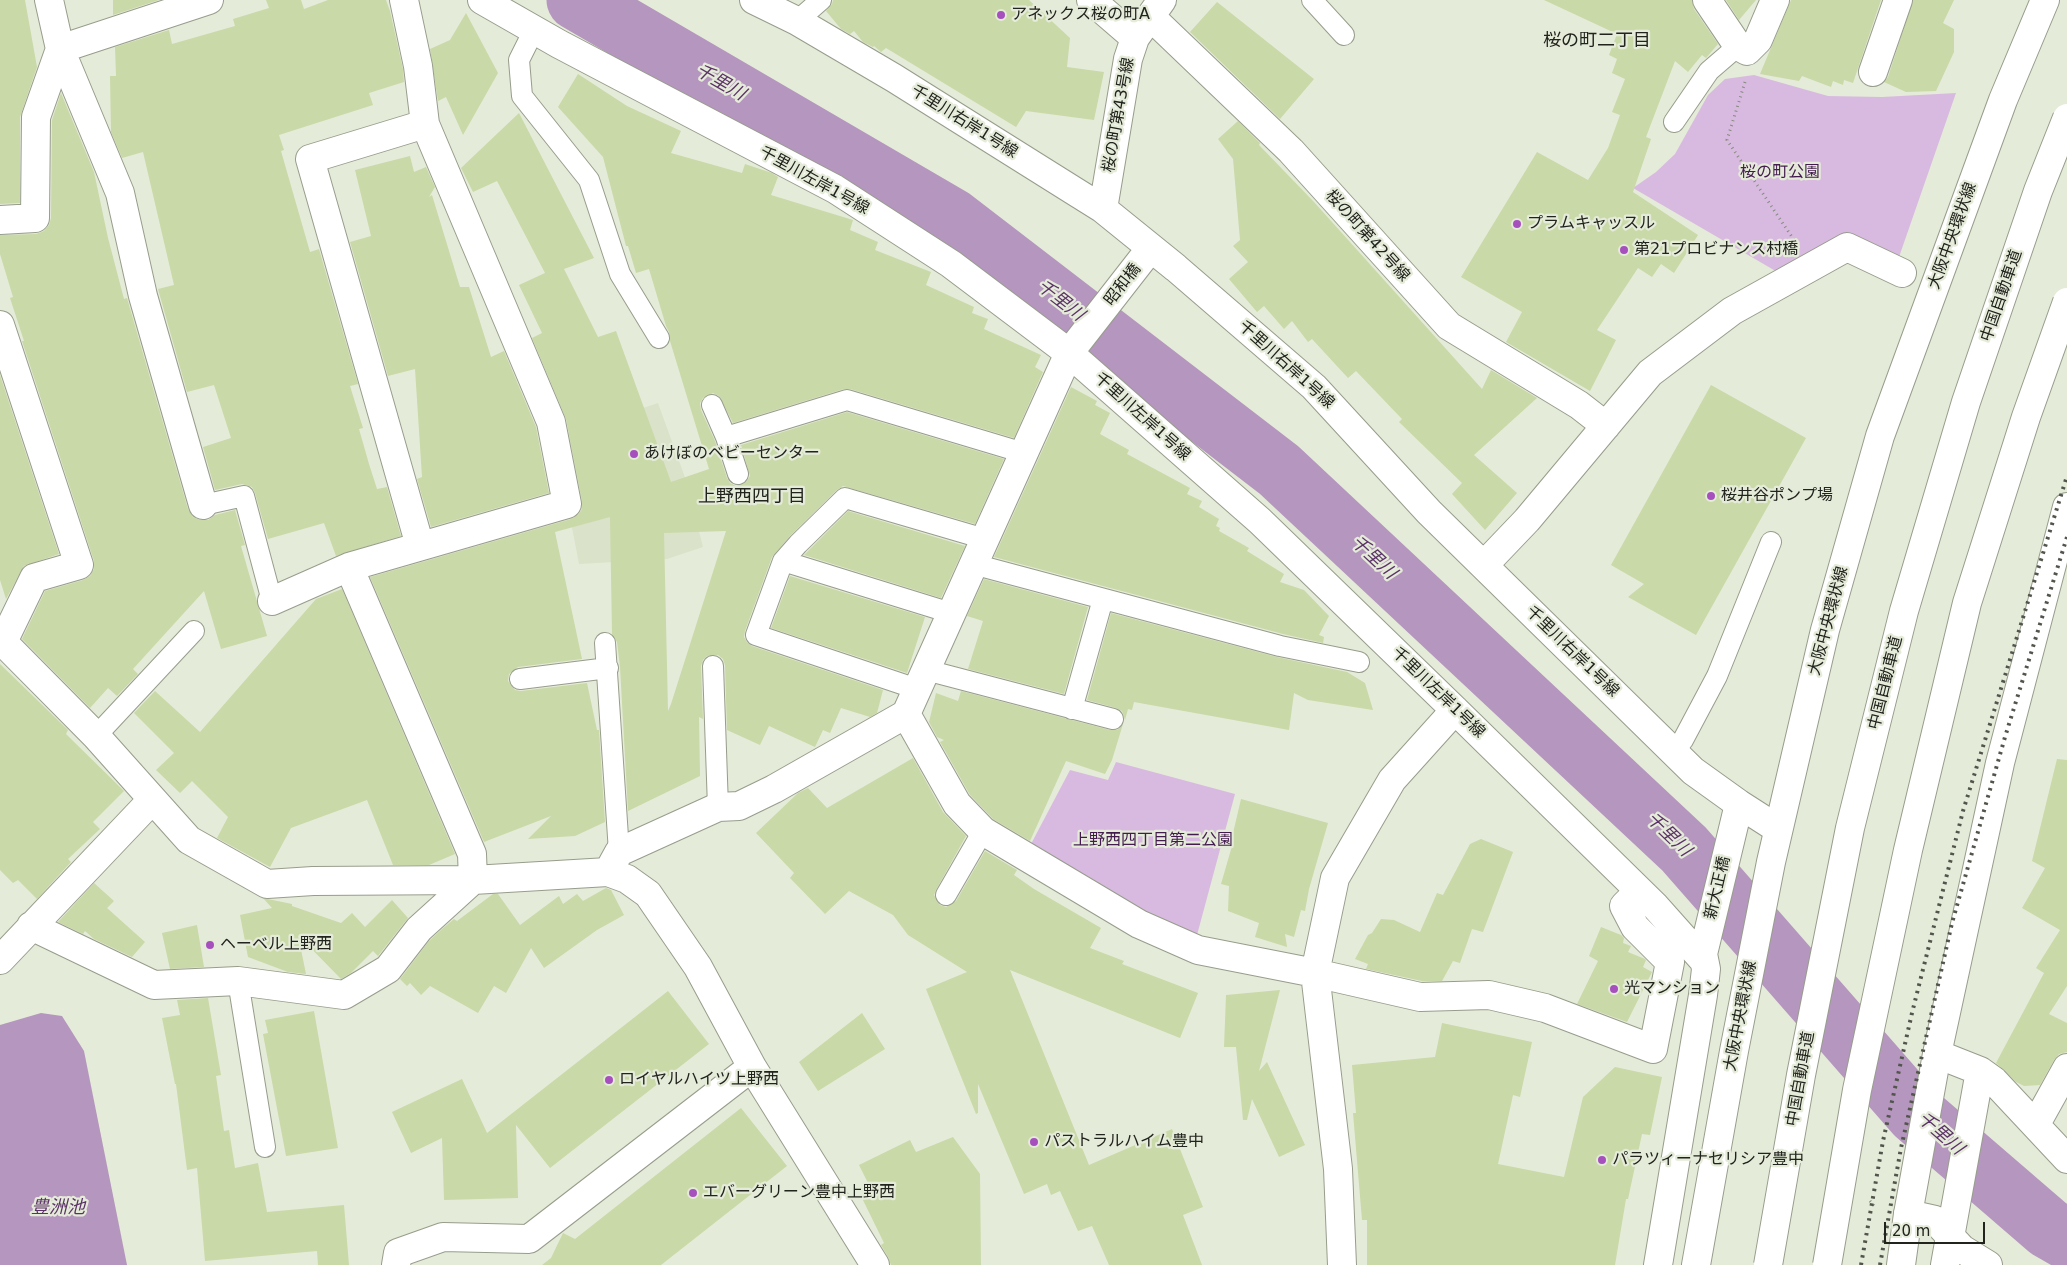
<!DOCTYPE html>
<meta charset="utf-8">
<style>
body{margin:0}
#map{position:relative;width:2067px;height:1265px;overflow:hidden;background:#e5ebd9;font-family:"DejaVu Sans",sans-serif}
canvas{display:block}
.scale{position:absolute;left:1884px;top:1222px;width:101px;height:22px;box-sizing:border-box;border:2px solid #21231d;border-top:0;padding-left:6px;font-size:15px;line-height:18px;white-space:nowrap;color:#21231d;-webkit-text-stroke:4px #e5ebd9;paint-order:stroke}
</style>
<div id="map">
<canvas width="2067" height="1265"></canvas>
<div class="scale">20 m</div>
</div>
<script>
const context = document.querySelector('canvas').getContext('2d');
context.lineJoin = 'round';
function fill(path, color) {
  context.fillStyle = color;
  context.fill(path, 'evenodd');
}
function shape(rows) {
  const path = new Path2D();
  for (const r of rows) {
    path.moveTo(r[0], r[1]);
    for (let i = 2; i < r.length; i += 2) path.lineTo(r[i], r[i + 1]);
  }
  return path;
}
function stroke(path, color, width, dash) {
  context.strokeStyle = color;
  context.lineWidth = width;
  context.lineCap = dash ? 'butt' : 'round';
  context.setLineDash(dash || []);
  context.stroke(path);
}
function drawText(font, color, halo, rows, align = 'center') {
  context.font = font + ' "DejaVu Sans","Noto Sans JP",sans-serif';
  context.lineWidth = 4.5;
  context.setLineDash([]);
  context.textBaseline = 'middle';
  context.strokeStyle = halo;
  context.fillStyle = color;
  for (const [text, x, y, turn = 0] of rows) {
    context.save();
    context.translate(x, y);
    context.rotate((+turn || 0) * Math.PI / 180);
    context.textAlign = isNaN(turn) ? turn : align;
    if (halo) context.strokeText(text, 0, 0);
    context.fillText(text, 0, 0);
    context.restore();
  }
}
fill(shape([
 [658,403,687,483,703,547,667,559,579,564,570,517,582,513,565,434]
]), '#dae2c9');
fill(shape([
 [1754,75,1828,96,1882,97,1956,93,1899,257,1844,236,1779,273,1633,188,1656,172,1675,154,1708,95,1725,79],
 [1116,762,1235,794,1197,935,1147,915,1031,844,1070,770,1108,780]
]), '#d8bae0');
fill(shape([
 [41,1013,62,1016,84,1051,127,1265,0,1265,0,1025]
]), '#b596be');
stroke(shape([
 [577,0,951,218,1279,470,1684,849,1916,1114,2048,1228,2067,1239]
]), '#b596be', 61);
fill(shape([
 [0,0,25,0,37,67,20,117,20,203,0,204],
 [113,0,159,0,113,15],
 [266,0,301,0,304,9,328,0,386,0,390,11,403,69,404,82,369,93,373,105,279,135,284,150,281,151,310,252,319,249,358,384,350,386,363,428,359,429,369,464,377,489,387,487,401,536,336,556,324,523,268,539,255,493,252,487,242,484,215,490,203,447,231,438,214,385,187,392,158,289,174,285,143,152,122,158,111,132,110,76,116,76,115,47,169,30,172,44,235,26,233,19,269,8],
 [833,0,1029,0,1070,38,1067,67,1104,72,1094,120,1026,111,1016,127,886,48,881,52,874,46,873,47,863,42,854,31,850,34,841,29,826,11,832,4],
 [1544,0,1692,0,1694,9,1718,44,1706,58,1702,55,1688,72,1675,61,1646,137,1651,139,1633,192,1698,235,1674,273,1661,264,1652,277,1638,268,1597,330,1616,340,1590,391,1506,342,1522,312,1461,277,1537,152,1588,180,1608,148,1620,115,1612,112,1625,79,1612,73,1617,59,1609,55,1617,34],
 [1726,0,1756,0,1739,20],
 [1791,0,1881,0,1853,83,1844,80,1843,85,1833,81,1831,87,1802,76,1799,81,1760,74],
 [1913,0,1954,0,1943,23,1954,29,1954,52,1936,91,1906,92,1884,82,1888,77],
 [1217,2,1314,79,1280,119,1190,32],
 [466,13,498,73,463,135,446,97,438,101,430,49,450,40],
 [578,74,627,106,681,131,671,153,742,173,745,164,772,173,778,177,771,195,853,220,850,230,878,242,875,250,931,272,926,285,974,307,972,313,988,319,984,329,1041,355,1035,367,1043,372,1014,438,850,389,844,389,733,423,719,396,713,393,703,398,700,403,701,410,715,441,727,478,730,483,736,486,746,482,750,476,741,445,847,412,1004,459,975,524,843,486,837,490,790,536,772,557,745,631,744,637,747,642,752,646,883,690,877,713,870,717,841,708,830,733,823,730,815,747,769,726,760,745,727,730,725,665,723,659,718,655,707,656,703,660,701,666,703,719,699,717,700,776,628,811,620,667,617,642,612,634,610,517,555,532,582,659,518,667,509,674,508,681,515,690,521,691,587,683,597,730,599,730,605,822,575,836,528,839,551,816,484,842,370,577,571,519,578,515,582,509,582,501,566,419,532,338,542,333,519,285,545,273,497,181,473,192,461,168,519,113,594,258,564,269,598,337,616,331,671,482,709,469,670,341,669,332,666,326,649,269,636,273,628,246,626,246,603,157,558,107],
 [726,531,671,704,668,711,664,533],
 [61,93,94,172,108,238,124,299,127,298,188,509,193,517,200,520,208,520,215,515,235,510,245,545,241,546,267,636,221,649,204,591,133,669,138,674,117,696,108,688,90,708,22,639,45,591,83,580,90,576,94,569,94,561,22,341,24,341,10,298,13,297,0,254,0,235,36,234,44,231,49,225,51,218,52,120],
 [1238,121,1260,143,1259,145,1314,202,1482,389,1491,370,1537,398,1474,455,1517,493,1485,530,1452,494,1462,483,1399,422,1402,419,1356,371,1348,378,1312,339,1308,342,1292,321,1284,329,1264,306,1257,312,1229,279,1248,262,1233,246,1240,240,1233,159,1218,139],
 [410,156,414,172,426,167,435,187,429,197,432,195,460,287,469,287,491,357,504,351,536,427,549,493,431,527,417,479,422,477,415,369,388,376,350,242,371,236,355,170],
 [0,375,59,554,24,566,6,599,0,580],
 [1711,385,1806,438,1696,635,1628,597,1644,584,1611,565],
 [1071,387,1097,401,1095,405,1110,413,1100,434,1129,450,1127,454,1190,488,1187,494,1202,501,1199,507,1219,519,1216,526,1220,528,1219,531,1249,548,1247,551,1284,574,1280,582,1304,590,1329,616,1319,635,1324,637,1323,643,1283,634,994,557],
 [848,511,965,546,941,598,804,555],
 [790,576,925,617,907,673,771,628],
 [984,579,1088,607,1064,694,968,669,983,621,967,616],
 [342,589,455,854,429,865,393,865,367,800,291,828,270,867,217,838,228,817,192,781,180,793,156,770,174,753,134,713,155,691,200,732,316,599],
 [1111,613,1277,657,1347,672,1365,683,1373,710,1308,700,1294,693,1289,730,1134,702,1132,710,1128,709,1125,720,1122,711,1116,708,1087,700],
 [0,664,68,730,66,734,124,791,93,822,100,829,68,859,71,862,37,899,18,880,13,883,0,870],
 [961,691,1110,730,1117,730,1123,724,1112,760,1105,774,1066,761,1030,841,993,819,970,795,940,742,944,740,937,737,929,722,936,693,958,701],
 [913,758,943,812,966,836,936,890,934,895,940,905,946,907,956,901,985,851,1017,870,1014,875,1034,889,1101,928,1090,948,1124,961,1122,964,1198,993,1180,1038,1010,970,1089,1165,1172,1129,1203,1207,1183,1215,1202,1265,1109,1265,1092,1226,1078,1231,1060,1191,1051,1195,1047,1184,1024,1194,978,1084,978,1113,976,1114,926,989,967,972,908,935,893,915,849,891,825,914,790,878,794,873,756,833,798,793,808,788,827,808],
 [2057,759,2067,760,2067,986,2049,1014,2067,1023,2067,1052,2059,1054,2054,1060,2040,1085,2024,1086,2016,1082,1996,1063,2044,973,2036,968,2060,930,2022,908,2045,868,2032,861],
 [1241,799,1328,823,1309,889,1305,911,1301,910,1294,937,1285,934,1287,947,1255,937,1259,923,1228,911,1229,886,1221,884,1232,846,1230,846],
 [1481,839,1513,852,1483,932,1472,929,1460,963,1453,961,1442,981,1422,981,1366,969,1368,964,1355,959,1368,935,1372,933,1381,919,1394,920,1420,932,1437,893,1443,895,1470,844],
 [94,883,114,901,107,908,145,942,132,957,94,939,85,931,83,934,58,922],
 [606,888,611,890,624,915,597,930,544,968,531,948,506,993,494,986,478,1013,430,986,421,995,410,983,407,986,400,979,429,941,442,929,454,919,457,921,493,894,498,894,520,925,559,896,563,904,577,894,583,901],
 [263,898,292,904,292,906,341,923,352,913,365,927,392,900,408,918,378,956,373,951,351,973,341,979,298,935,306,974,288,972,248,957,240,915,272,908],
 [197,925,204,967,170,969,162,933],
 [1601,927,1621,935,1624,938,1623,943,1631,946,1628,952,1645,959,1646,960,1643,967,1652,972,1627,1022,1577,1004,1598,961,1589,956],
 [1280,990,1259,1071,1267,1062,1305,1145,1279,1157,1252,1099,1247,1120,1243,1120,1236,1047,1224,1047,1226,995],
 [668,991,709,1044,550,1168,516,1125,518,1198,444,1200,442,1138,411,1153,392,1112,462,1079,487,1133],
 [208,998,221,1075,216,1076,224,1131,229,1130,235,1168,258,1163,267,1212,344,1205,349,1265,318,1265,317,1251,205,1261,197,1168,187,1170,176,1084,175,1084,162,1018,180,1015,177,1000],
 [314,1011,338,1148,286,1156,263,1034,268,1033,265,1020],
 [862,1013,885,1049,818,1091,799,1062],
 [1442,1023,1532,1042,1520,1097,1513,1095,1498,1164,1564,1177,1583,1097,1615,1067,1662,1077,1650,1135,1642,1134,1628,1199,1626,1199,1615,1265,1367,1265,1367,1220,1362,1220,1353,1113,1356,1113,1352,1065,1435,1057],
 [741,1108,787,1166,661,1265,542,1265,551,1258,563,1233,575,1239],
 [953,1137,980,1174,981,1265,891,1265,888,1257,881,1245,884,1243,861,1196,872,1191,859,1165,910,1140,916,1152]
]), '#c9d9a8');
const service = shape([
 [1312,0,1344,35],
 [797,21,821,0],
 [534,30,519,60,522,96,589,180,620,274,659,338],
 [1674,122,1709,71,1738,46],
 [712,405,726,437,738,474],
 [726,437,847,400,1024,453],
 [203,505,244,496,272,601],
 [783,561,951,613],
 [973,564,1280,646,1359,662],
 [605,643,619,852],
 [713,666,718,807],
 [926,670,1113,719],
 [520,679,608,668],
 [917,689,756,635,783,561,798,544,845,498,985,539],
 [1072,709,1103,599],
 [96,736,194,631],
 [1674,752,1683,740,1717,676,1771,542],
 [946,895,983,831],
 [238,981,265,1147]
]);
const minor = shape([
 [49,0,60,49,120,193,143,296,203,505],
 [482,0,559,44,835,189,951,264,1069,353,1260,521,1455,710,1655,906,1704,961],
 [754,0,797,21,894,78,1071,189,1103,209,1176,268,1314,387,1429,512,1693,771,1739,804,1778,829],
 [1091,0,1135,38],
 [1707,0,1738,46,1747,51,1758,40,1775,0],
 [1151,17,1291,151,1449,326,1579,405,1606,426],
 [1873,72,1898,0],
 [1103,209,1128,59,1135,38,1162,0],
 [0,220,35,218,36,117,60,49,209,0],
 [0,325,79,565,34,578,3,642],
 [420,546,310,159,425,124],
 [1484,565,1527,520,1650,373,1732,311,1847,247,1902,273],
 [272,601,349,567,567,504,551,422,425,124,418,66,404,0],
 [0,639,96,736,189,840,267,884,313,881,473,880,608,872,627,879,648,894,698,967,752,1067,875,1265],
 [906,714,1069,353,1150,249],
 [608,872,619,852,718,807,739,806,774,789,906,714,957,804,983,831,1139,924,1198,950,1315,973,1335,878,1392,780,1455,710],
 [31,926,154,985,238,981,344,995,388,969,419,929,473,880,472,854,349,567],
 [0,960,152,800],
 [1937,1054,1980,1071,1994,1081,2067,1159],
 [2036,1124,2067,1068],
 [1908,1214,1935,1220,1962,1249,1988,1265],
 [396,1265,398,1253,443,1237,529,1239,752,1067],
 [1342,1265,1338,1169,1315,973,1420,997,1489,995,1545,1008,1653,1049,1670,962,1635,927,1624,906,1639,891],
 [1658,1265,1703,995,1706,969,1703,954,1739,804],
 [1945,1265,1980,1071]
]);
const primary = shape([
 [1696,1265,1734,1051,1771,862,1825,630,1880,436,2003,100,2045,0],
 [1901,1265,1908,1214,1937,1054,2000,763,2067,507]
]);
stroke(service, '#979d8c', 22);
stroke(minor, '#979d8c', 30);
stroke(primary, '#979d8c', 30);
stroke(shape([
 [1745,82,1727,140,1794,240],
 [1870,1201,1875,1207]
]), '#868a7e', 3, [1, 4]);
stroke(service, '#fff', 20);
stroke(minor, '#fff', 28);
stroke(primary, '#fff', 28);
stroke(shape([
 [1861,1265,1883,1141,1912,1013,1963,811,2067,476],
 [1880,1265,1901,1148,1952,923,2005,737,2067,537]
]), '#52554c', 4, [2.5, 5]);
const motorwayBridge = shape([
 [1768,1265,1801,1075,1850,828,1904,611,1966,402,2038,191,2067,118],
 [1827,1265,1857,1090,1908,850,1967,603,2026,417,2067,302]
]);
stroke(motorwayBridge, '#979d8c', 30, []);
stroke(motorwayBridge, '#fff', 28);
for (const [x, y, r, color] of [
 [1001,15,5,"#a650be"],
 [1517,224,5,"#a650be"],
 [1624,250,5,"#a650be"],
 [634,454,5,"#a650be"],
 [1711,496,5,"#a650be"],
 [210,945,5,"#a650be"],
 [1614,989,5,"#a650be"],
 [609,1080,5,"#a650be"],
 [1034,1142,5,"#a650be"],
 [1602,1160,5,"#a650be"],
 [693,1193,5,"#a650be"]
]) {
  const dot = new Path2D();
  dot.arc(x, y, r, 0, 2 * Math.PI);
  context.fillStyle = color;
  context.fill(dot);
  stroke(dot, '#e5ebd9', 2);
}
drawText('16px', '#21231d', '#e5ebd9', [
 ["アネックス桜の町A",1011,15],
 ["プラムキャッスル",1527,224],
 ["第21プロビナンス村橋",1634,250],
 ["あけぼのベビーセンター",644,454],
 ["桜井谷ポンプ場",1721,496],
 ["ヘーベル上野西",220,945],
 ["光マンション",1624,989],
 ["ロイヤルハイツ上野西",619,1080],
 ["パストラルハイム豊中",1044,1142],
 ["パラツィーナセリシア豊中",1612,1160],
 ["エバーグリーン豊中上野西",703,1193]
], 'left');
drawText('16px', '#21231d', '#e5ebd9', [
 ["桜の町第43号線",1119,115,-80],
 ["千里川右岸1号線",964,122,32],
 ["千里川左岸1号線",814,181,29],
 ["桜の町第42号線",1367,236,48],
 ["大阪中央環状線",1953,236,-70],
 ["昭和橋",1123,285,-52],
 ["中国自動車道",2002,296,-71],
 ["千里川右岸1号線",1286,365,42],
 ["千里川左岸1号線",1142,417,42],
 ["大阪中央環状線",1829,621,-75],
 ["千里川右岸1号線",1572,652,44],
 ["中国自動車道",1886,683,-76],
 ["千里川左岸1号線",1438,693,44],
 ["新大正橋",1718,888,-77],
 ["大阪中央環状線",1741,1016,-79],
 ["中国自動車道",1801,1079,-80]
]);
drawText('16px', '#431b4e', '#e5ebd9', [
 ["桜の町公園",1780,173],
 ["上野西四丁目第二公園",1153,841]
]);
drawText('18px', '#21231d', '#e5ebd9', [
 ["桜の町二丁目",1597,41],
 ["上野西四丁目",752,497]
]);
drawText('italic 18px', '#5b3267', '#e5ebd9', [
 ["千里川",720,83,30],
 ["千里川",1060,301,38],
 ["千里川",1373,558,43],
 ["千里川",1668,835,44],
 ["千里川",1940,1134,41],
 ["豊洲池",58,1208]
]);
</script>
